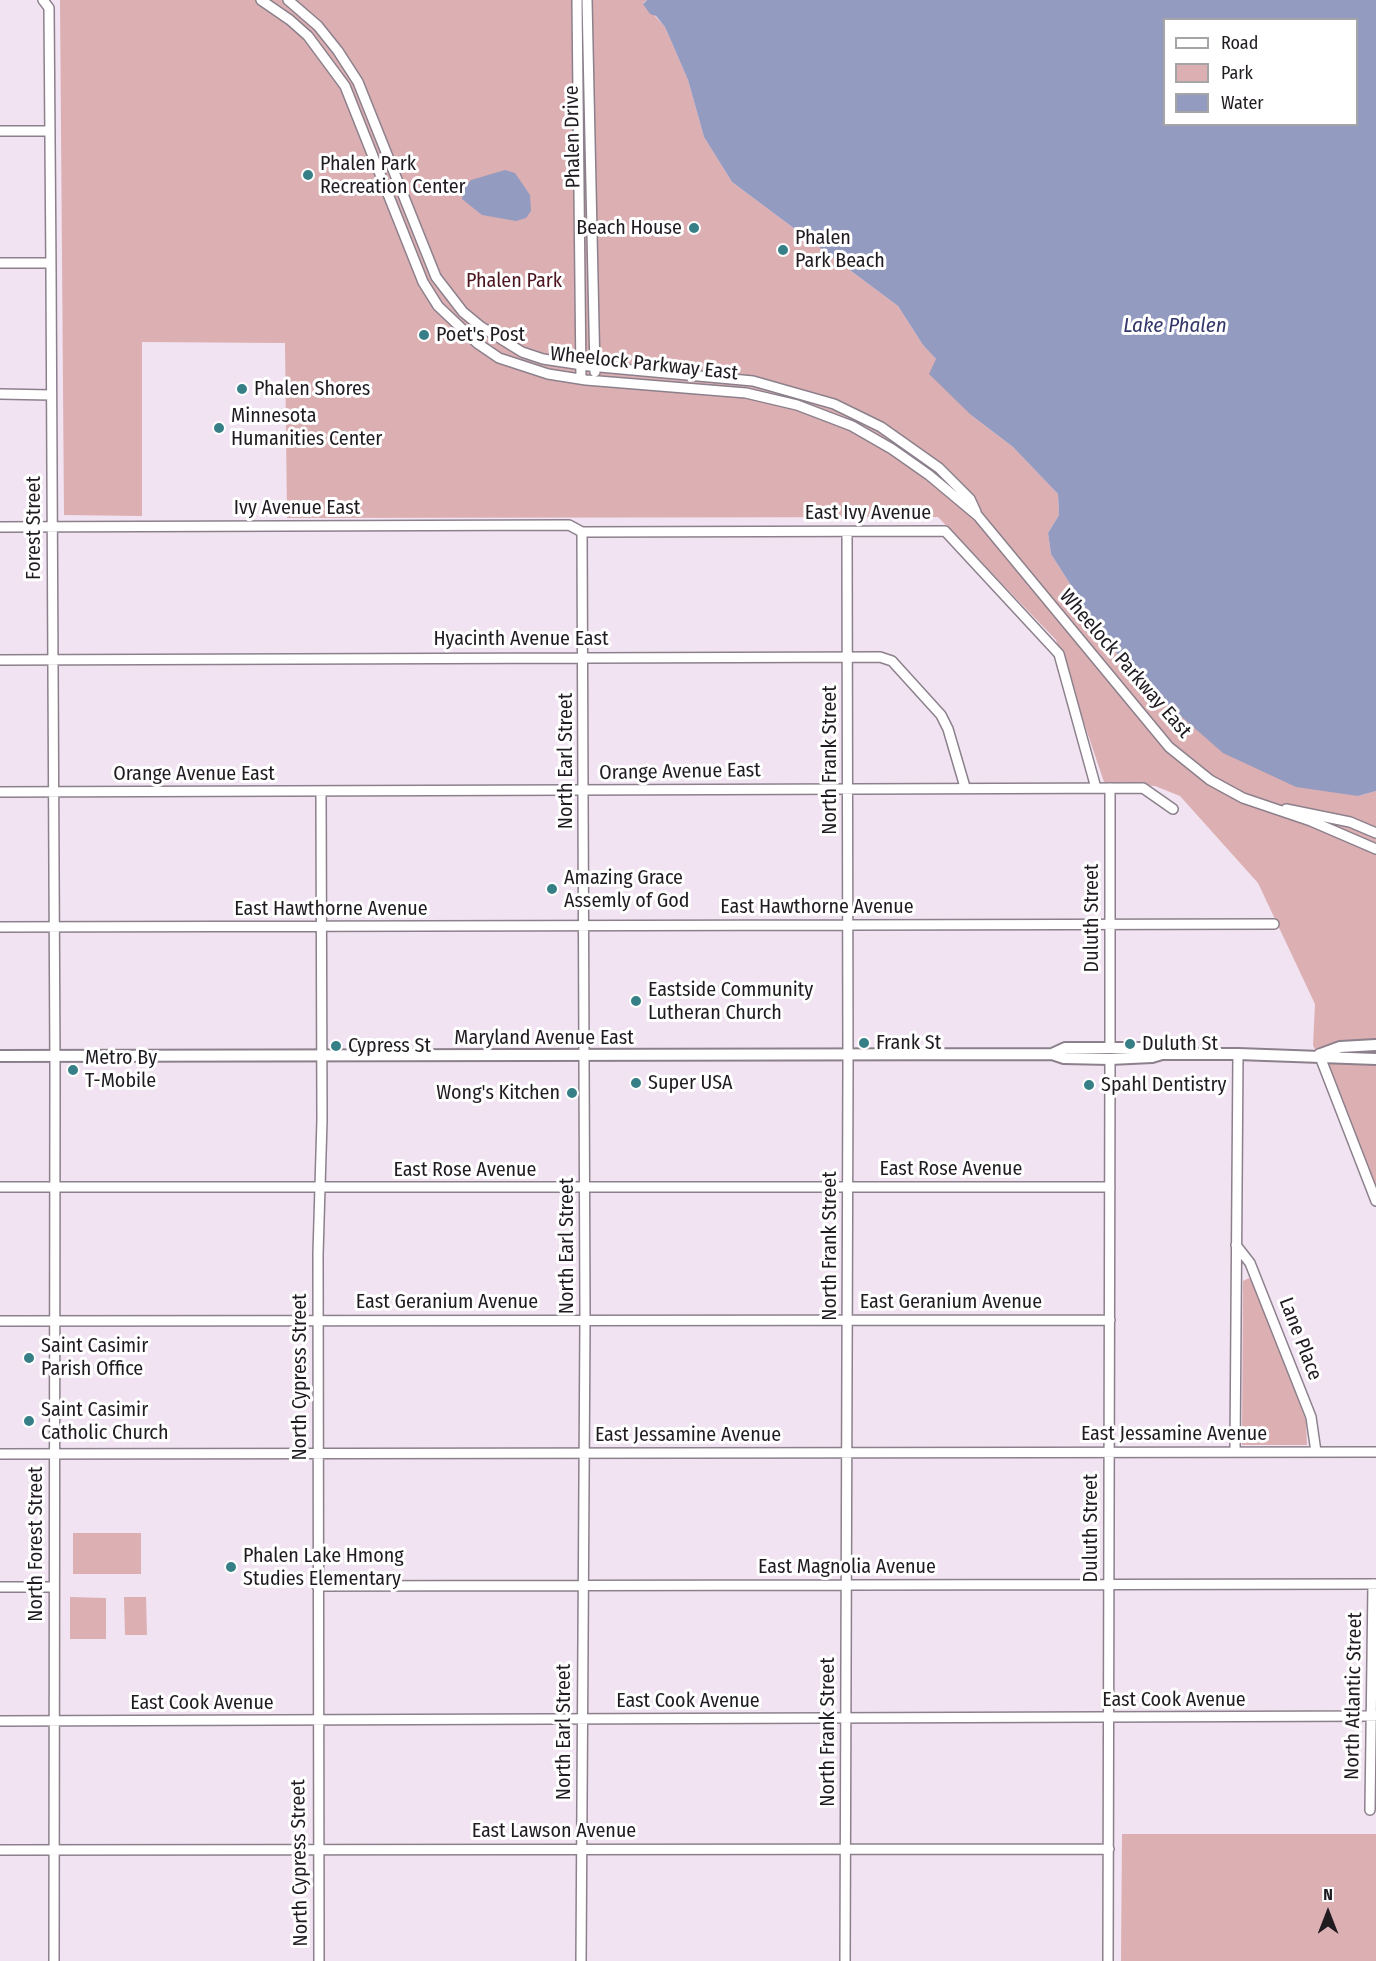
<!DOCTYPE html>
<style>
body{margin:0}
#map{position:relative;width:1376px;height:1961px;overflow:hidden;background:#f1e3f1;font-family:"Fira Sans Condensed",sans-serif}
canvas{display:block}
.legend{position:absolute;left:1163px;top:18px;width:195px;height:108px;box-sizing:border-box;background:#fff;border:2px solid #a5a4a6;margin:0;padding:8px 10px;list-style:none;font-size:18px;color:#1f1b20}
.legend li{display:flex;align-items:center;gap:12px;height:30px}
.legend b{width:30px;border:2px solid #a5a4a6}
.north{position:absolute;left:1298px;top:1883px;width:60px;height:60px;-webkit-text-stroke:4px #fff;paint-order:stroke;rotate:0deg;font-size:16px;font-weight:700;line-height:24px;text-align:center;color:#1f1b20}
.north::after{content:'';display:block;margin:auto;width:21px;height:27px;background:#1f1b20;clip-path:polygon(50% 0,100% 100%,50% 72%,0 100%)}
</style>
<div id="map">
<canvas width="1376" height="1961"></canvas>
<ul class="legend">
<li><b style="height:8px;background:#fff"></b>Road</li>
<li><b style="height:16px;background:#dcafb2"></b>Park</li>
<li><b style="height:16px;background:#949bc0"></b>Water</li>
</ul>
<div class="north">N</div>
</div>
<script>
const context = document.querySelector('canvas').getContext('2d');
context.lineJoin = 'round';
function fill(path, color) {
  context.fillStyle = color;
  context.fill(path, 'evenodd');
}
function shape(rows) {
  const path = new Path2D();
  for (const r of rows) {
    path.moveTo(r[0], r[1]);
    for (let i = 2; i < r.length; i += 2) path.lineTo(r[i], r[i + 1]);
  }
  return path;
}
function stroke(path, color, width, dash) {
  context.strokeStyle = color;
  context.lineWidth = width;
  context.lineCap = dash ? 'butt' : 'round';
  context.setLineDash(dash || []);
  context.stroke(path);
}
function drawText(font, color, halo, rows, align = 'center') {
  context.font = font + ' "Fira Sans Condensed",sans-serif';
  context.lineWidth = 6;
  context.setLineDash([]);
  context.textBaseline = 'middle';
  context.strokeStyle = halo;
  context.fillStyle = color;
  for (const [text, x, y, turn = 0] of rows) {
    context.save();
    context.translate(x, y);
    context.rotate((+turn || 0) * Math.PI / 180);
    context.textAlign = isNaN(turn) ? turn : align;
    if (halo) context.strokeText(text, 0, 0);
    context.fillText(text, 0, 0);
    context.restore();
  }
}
fill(shape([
 [60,0,647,0,643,3,665,27,688,80,704,137,732,182,898,306,923,345,937,360,971,415,1013,447,1058,494,1059,515,1048,533,1051,554,1109,645,1158,696,1358,796,1376,791,1376,1195,1313,1045,1315,1004,1258,883,1180,796,1155,786,1104,782,1056,640,938,517,287,518,285,343,142,342,142,516,64,515],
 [1249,1278,1258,1292,1306,1421,1307,1445,1242,1445,1243,1281],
 [73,1533,141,1533,141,1574,73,1574],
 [70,1597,106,1598,106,1639,70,1639],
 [124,1597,146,1597,147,1635,125,1635],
 [1122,1834,1376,1834,1376,1961,1121,1961]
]), '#dcafb2');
fill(shape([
 [647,0,1376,0,1376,791,1358,796,1296,787,1223,753,1158,696,1109,645,1051,554,1048,533,1059,515,1058,494,1013,447,971,415,929,374,936,359,923,345,898,306,732,182,704,137,688,80,665,27,656,16,650,14,643,4],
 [1164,20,1356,20,1356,124,1164,124],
 [505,170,515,173,530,195,531,211,526,218,516,221,482,215,462,199,464,187,471,180]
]), '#949bc0');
const minor = shape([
 [43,0,49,8,51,271,55,1067,54,1961],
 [261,0,290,20,308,36,345,86,423,282,438,306,477,343,499,358,548,374,586,380,746,393,797,405,852,426,892,449,929,475,978,516,1169,747,1210,780,1243,798,1311,821,1376,849],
 [288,0,318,26,338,51,358,82,436,277,463,312,480,326,522,352,543,359,589,366,753,381,834,404,881,427,939,468,970,499,976,512],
 [577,0,581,379],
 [587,0,595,372],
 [0,131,50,131],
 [0,263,51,263],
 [0,394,51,395],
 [0,527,569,525,582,532,945,531,1059,654,1096,788],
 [0,660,880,657,892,661,941,715,948,729,965,787],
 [0,792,1143,788,1173,809],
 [1286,809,1350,822,1376,833],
 [0,927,1274,924],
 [1110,1048,1110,788],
 [1319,1054,1376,1201],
 [0,1187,1110,1187],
 [1236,1245,1250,1263,1311,1417,1316,1452],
 [0,1321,1110,1320],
 [1235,1452,1238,1054],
 [0,1454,1376,1452],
 [317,1586,1376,1584],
 [0,1587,54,1587],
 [0,1721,1376,1716],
 [1370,1810,1373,1584],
 [0,1850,1109,1849],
 [319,1961,318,1254,322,1120,321,792],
 [581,1961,585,1320,582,532],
 [845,1961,848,1066,847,532],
 [1108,1961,1110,1059]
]);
const major = shape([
 [1052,1054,1065,1048,1153,1048,1162,1054],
 [1321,1054,1340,1047,1376,1045],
 [0,1056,1052,1054,1064,1058,1110,1059,1152,1057,1162,1054,1238,1054,1376,1059]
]);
stroke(minor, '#8c808c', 12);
stroke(major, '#8c808c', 14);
stroke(minor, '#fff', 9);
stroke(major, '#fff', 10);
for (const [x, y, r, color] of [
 [308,175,6,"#377f87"],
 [694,228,6,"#377f87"],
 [783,250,6,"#377f87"],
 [424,335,6,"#377f87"],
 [242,389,6,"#377f87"],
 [219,428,6,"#377f87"],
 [552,889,6,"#377f87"],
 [636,1001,6,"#377f87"],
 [864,1043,6,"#377f87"],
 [1130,1044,6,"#377f87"],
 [336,1046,6,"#377f87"],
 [73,1070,6,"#377f87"],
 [636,1083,6,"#377f87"],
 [1089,1085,6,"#377f87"],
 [572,1093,6,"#377f87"],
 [29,1358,6,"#377f87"],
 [29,1421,6,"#377f87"],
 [231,1567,6,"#377f87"]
]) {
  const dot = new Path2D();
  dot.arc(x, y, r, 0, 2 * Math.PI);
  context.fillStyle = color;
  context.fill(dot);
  stroke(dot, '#fff', 2);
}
drawText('20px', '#1f1b20', '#fff', [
 ["Phalen Drive",573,137,-91],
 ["Wheelock Parkway East",644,364,6],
 ["Ivy Avenue East",297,508],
 ["East Ivy Avenue",868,513],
 ["Forest Street",34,528,-90],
 ["Hyacinth Avenue East",521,639],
 ["Wheelock Parkway East",1125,664,49],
 ["North Frank Street",830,760,-90],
 ["North Earl Street",566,761,-90],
 ["Orange Avenue East",680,772,-1],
 ["Orange Avenue East",194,774],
 ["East Hawthorne Avenue",817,907],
 ["East Hawthorne Avenue",331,909],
 ["Duluth Street",1092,918,-90],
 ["Maryland Avenue East",544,1038],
 ["East Rose Avenue",951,1169],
 ["East Rose Avenue",465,1170],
 ["North Earl Street",567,1246,-90],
 ["North Frank Street",830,1246,-90],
 ["East Geranium Avenue",447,1302],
 ["East Geranium Avenue",951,1302],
 ["Lane Place",1300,1339,69],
 ["North Cypress Street",300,1377,-90],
 ["East Jessamine Avenue",1174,1434],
 ["East Jessamine Avenue",688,1435],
 ["Duluth Street",1091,1528,-90],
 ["North Forest Street",36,1544,-90],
 ["East Magnolia Avenue",847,1567],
 ["North Atlantic Street",1354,1696,-89],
 ["East Cook Avenue",1174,1700],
 ["East Cook Avenue",688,1701],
 ["East Cook Avenue",202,1703],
 ["North Earl Street",564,1732,-90],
 ["North Frank Street",828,1732,-90],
 ["East Lawson Avenue",554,1831],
 ["North Cypress Street",300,1863,-91]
]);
drawText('20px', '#1f1b20', '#fff', [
 ["Phalen Park",320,164],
 ["Recreation Center",320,187],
 ["Beach House",682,228,"right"],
 ["Phalen",795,238],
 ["Park Beach",795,261],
 ["Poet's Post",436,335],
 ["Phalen Shores",254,389],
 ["Minnesota",231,416],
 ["Humanities Center",231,439],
 ["Amazing Grace",564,878],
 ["Assemly of God",564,901],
 ["Eastside Community",648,990],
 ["Lutheran Church",648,1013],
 ["Frank St",876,1043],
 ["Duluth St",1142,1044],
 ["Cypress St",348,1046],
 ["Metro By",85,1058],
 ["T-Mobile",85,1081],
 ["Super USA",648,1083],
 ["Spahl Dentistry",1101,1085],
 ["Wong's Kitchen",560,1093,"right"],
 ["Saint Casimir",41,1346],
 ["Parish Office",41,1369],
 ["Saint Casimir",41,1410],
 ["Catholic Church",41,1433],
 ["Phalen Lake Hmong",243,1556],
 ["Studies Elementary",243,1579]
], 'left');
drawText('20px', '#4d151f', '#fff', [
 ["Phalen Park",514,281]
]);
drawText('italic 21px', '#333769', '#fff', [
 ["Lake Phalen",1175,326]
]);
</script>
